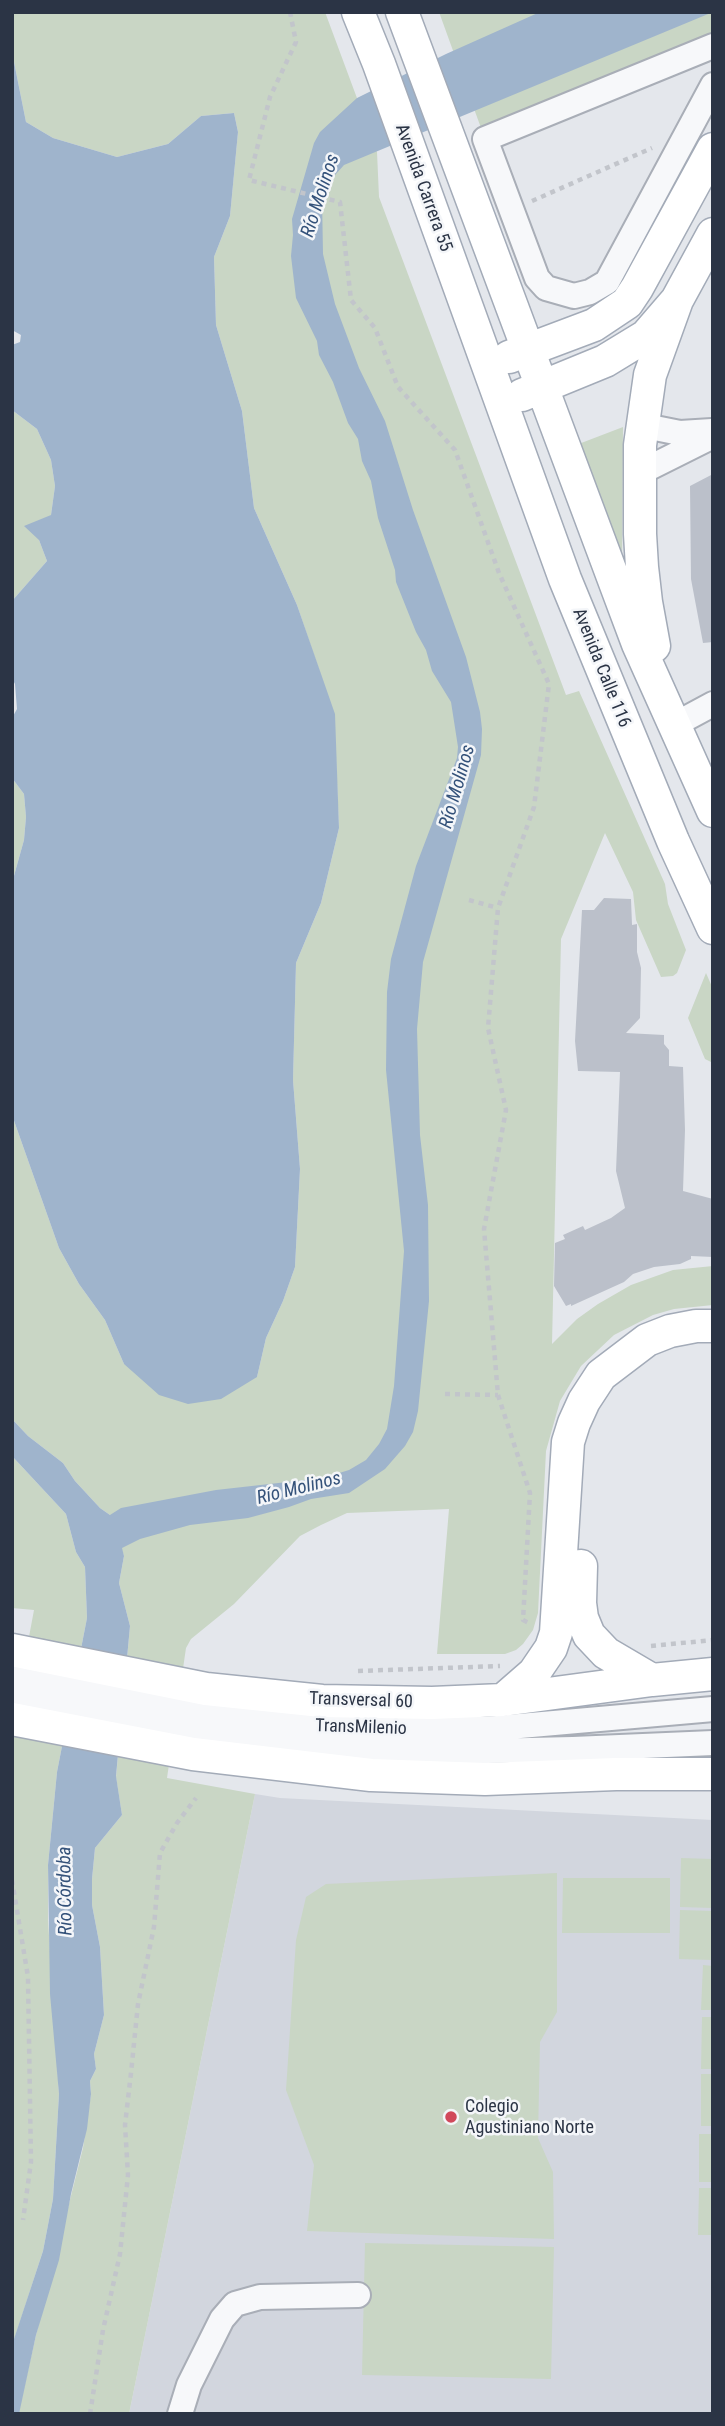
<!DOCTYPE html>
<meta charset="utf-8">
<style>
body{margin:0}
#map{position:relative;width:725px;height:2426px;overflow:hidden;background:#e4e7ec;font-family:"Roboto Condensed",sans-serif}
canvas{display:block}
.frame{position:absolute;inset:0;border:14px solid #2b3445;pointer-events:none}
</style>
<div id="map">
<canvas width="725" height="2426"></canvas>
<div class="frame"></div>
</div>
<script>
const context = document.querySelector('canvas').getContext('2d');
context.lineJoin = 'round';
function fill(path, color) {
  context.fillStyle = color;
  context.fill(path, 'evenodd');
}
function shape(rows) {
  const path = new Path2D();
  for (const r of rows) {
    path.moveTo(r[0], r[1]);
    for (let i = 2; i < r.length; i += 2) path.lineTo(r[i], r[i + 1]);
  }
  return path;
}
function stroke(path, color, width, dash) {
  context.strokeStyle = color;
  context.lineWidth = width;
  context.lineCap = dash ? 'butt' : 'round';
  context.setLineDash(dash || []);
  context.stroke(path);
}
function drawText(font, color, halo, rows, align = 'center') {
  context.font = font + ' "Roboto Condensed",sans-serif';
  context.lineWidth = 5;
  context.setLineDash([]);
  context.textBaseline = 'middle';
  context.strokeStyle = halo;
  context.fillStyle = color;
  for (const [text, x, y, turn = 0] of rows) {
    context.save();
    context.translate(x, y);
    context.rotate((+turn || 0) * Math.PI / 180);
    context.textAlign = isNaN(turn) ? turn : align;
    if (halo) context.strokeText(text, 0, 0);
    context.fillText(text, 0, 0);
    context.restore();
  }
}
fill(shape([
 [255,1794,280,1798,713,1820,713,2414,129,2414]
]), '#d2d6de');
fill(shape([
 [12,12,325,12,377,152,379,197,566,695,579,691,665,884,668,904,686,950,677,973,673,976,661,977,636,920,633,892,605,833,561,939,552,1344,577,1319,598,1304,631,1285,673,1270,713,1266,713,1305,674,1309,653,1315,614,1335,581,1366,560,1401,546,1451,538,1613,533,1630,523,1644,516,1650,505,1654,437,1654,449,1509,347,1513,321,1525,300,1536,234,1604,191,1639,186,1648,167,1778,255,1794,129,2414,18,2414,36,2335,83,2148,91,2094,90,2081,96,2069,94,2054,104,2015,100,1947,92,1905,92,1879,95,1848,122,1815,116,1777,130,1626,119,1583,124,1556,110,1515,100,1508,75,1481,63,1463,28,1436,12,1419,12,1115,59,1248,79,1284,105,1320,124,1364,257,1377,266,1338,283,1301,295,1267,300,1169,293,1080,296,963,321,903,339,828,334,714,297,605,254,508,242,411,216,325,214,257,230,216,238,132,234,113,201,116,168,144,117,157,53,138,26,122,12,52],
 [439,12,713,12,713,46,485,139],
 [12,410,37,429,51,460,55,486,51,515,39,540,47,561,12,601],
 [623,427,622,569,576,445],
 [12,778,24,794,26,817,24,840,12,883],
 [706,973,713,989,713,1063,705,1059,688,1018],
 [12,1456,66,1514,76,1552,85,1567,87,1618,57,1772,48,1865,48,1920,59,2094,53,2199,43,2251,12,2346,12,1728,34,1610,12,1608],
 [681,1858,713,1859,713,1908,680,1907],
 [557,1873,557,2012,540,2042,538,2138,553,2172,554,2239,307,2231,314,2165,286,2090,296,1940,306,1897,326,1884],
 [563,1878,670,1878,670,1933,562,1933],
 [680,1910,713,1911,713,1960,679,1959],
 [703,1965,713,1966,713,2010,701,2010],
 [702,2017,713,2017,713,2069,701,2069],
 [701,2074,713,2074,713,2126,701,2126],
 [699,2134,713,2134,713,2182,699,2182],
 [699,2188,713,2188,713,2235,698,2235],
 [365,2243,554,2247,551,2379,362,2375]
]), '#c9d6c5');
fill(shape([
 [540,12,713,12,344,165,327,184,322,198,323,254,335,304,359,368,385,421,413,510,466,657,480,712,482,729,481,755,423,962,417,1029,420,1135,428,1205,429,1301,418,1411,413,1432,405,1446,385,1469,349,1493,311,1499,289,1507,248,1518,190,1525,140,1539,122,1548,124,1556,119,1583,130,1626,116,1776,122,1815,95,1848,92,1879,92,1905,100,1947,104,2015,94,2054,96,2069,90,2081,91,2094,87,2129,71,2194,59,2260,36,2335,19,2414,12,2414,12,2345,43,2251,53,2199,59,2094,50,1994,48,1865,57,1772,87,1618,85,1567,76,1552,66,1514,12,1456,12,1419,28,1436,63,1463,75,1481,100,1508,110,1515,121,1508,216,1490,323,1478,349,1470,366,1460,379,1444,387,1429,394,1386,404,1251,386,1070,387,992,391,959,416,866,457,758,458,747,451,702,432,671,426,650,416,632,396,582,395,570,378,518,371,481,362,461,358,439,348,423,333,382,319,355,317,341,296,298,291,256,293,235,292,219,314,143,320,132,357,98,446,54],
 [12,52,26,122,53,138,117,157,168,144,201,116,234,113,238,132,230,216,214,257,216,325,242,411,254,508,297,605,335,714,339,828,321,903,296,963,293,1080,300,1169,295,1267,283,1301,266,1338,257,1377,221,1399,188,1404,159,1395,124,1364,105,1320,79,1284,59,1248,12,1115,12,883,24,840,26,817,24,794,12,778,12,718,17,709,15,684,12,678,12,601,47,561,39,540,24,526,51,515,55,486,51,460,37,429,12,410,12,345,20,342,21,335,12,330]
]), '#9fb4cc');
fill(shape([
 [713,474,713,642,703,643,691,579,690,486],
 [604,898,631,899,632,925,637,924,637,952,641,968,640,1018,626,1033,664,1035,664,1044,669,1050,669,1066,683,1067,685,1130,683,1191,713,1199,713,1257,691,1256,691,1259,680,1264,654,1267,633,1274,624,1282,571,1306,571,1304,566,1306,554,1286,555,1243,565,1239,563,1235,583,1226,585,1230,611,1218,625,1208,616,1171,620,1072,578,1071,575,1041,582,910,594,910]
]), '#bbc0ca');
const minor = shape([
 [713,46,485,139,537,278,546,288,574,296,590,292,607,282,713,85],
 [642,422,655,428,680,433,712,431],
 [639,473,713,436],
 [674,725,713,704],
 [12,1675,242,1719,332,1729,486,1729,713,1709],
 [12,1695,237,1738,314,1748,403,1753,573,1749,713,1743],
 [180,2414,189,2385,222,2319,235,2304,260,2297,358,2295]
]);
const major = shape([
 [358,12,379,64,565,579,673,841,713,928],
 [402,12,617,588,638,644,713,811],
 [509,357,594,325,627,303,637,288,713,149],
 [522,395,605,361,646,336,677,300,713,234],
 [654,646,646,602,642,567,640,534,640,445,650,375,677,300],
 [581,1566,580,1603,582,1618,589,1635,606,1653,652,1680],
 [12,1650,206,1689,322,1701,432,1703,503,1700,652,1680,713,1674],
 [503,1700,534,1673,551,1648,556,1633,568,1442,574,1423,584,1401,601,1375,647,1340,670,1331,696,1326,713,1326],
 [12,1719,193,1754,371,1775,485,1779,616,1774,713,1774]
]);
stroke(minor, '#a9aeb7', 28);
stroke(major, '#a3abb8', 35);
stroke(shape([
 [290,12,296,42,270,97,249,180,340,202,351,300,375,328,398,387,455,450,499,573,549,684,534,807,498,908,488,1028,506,1110,484,1229,498,1395,530,1493,523,1620,529,1623],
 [532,201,652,148],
 [469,900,498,908],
 [445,1394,498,1395],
 [651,1646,713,1640],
 [358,1671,500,1666],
 [12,1880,28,1977,31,2162,23,2220],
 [90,2414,103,2330,120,2254,128,2175,125,2125,131,2073,138,2004,154,1927,160,1853,177,1823,196,1798]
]), '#c2c5cb', 4.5, [5, 5]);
stroke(minor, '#f7f8fa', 24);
stroke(major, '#fff', 32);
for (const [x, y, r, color] of [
 [451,2117,7,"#d1495b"]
]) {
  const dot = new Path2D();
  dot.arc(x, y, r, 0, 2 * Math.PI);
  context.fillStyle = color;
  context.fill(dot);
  stroke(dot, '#f4f6f9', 2.5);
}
drawText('18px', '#2b3445', '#f4f6f9', [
 ["Avenida Carrera 55",423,188,70],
 ["Avenida Calle 116",601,668,68],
 ["Transversal 60",361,1701,2],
 ["TransMilenio",361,1728,2]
]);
drawText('18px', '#2b3445', '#f4f6f9', [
 ["Colegio",465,2107],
 ["Agustiniano Norte",465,2128]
], 'left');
drawText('italic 19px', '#34527a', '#f4f6f9', [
 ["Río Molinos",321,196,-72],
 ["Río Molinos",458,787,-74],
 ["Río Molinos",299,1489,-14],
 ["Río Córdoba",66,1891,-91]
]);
</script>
